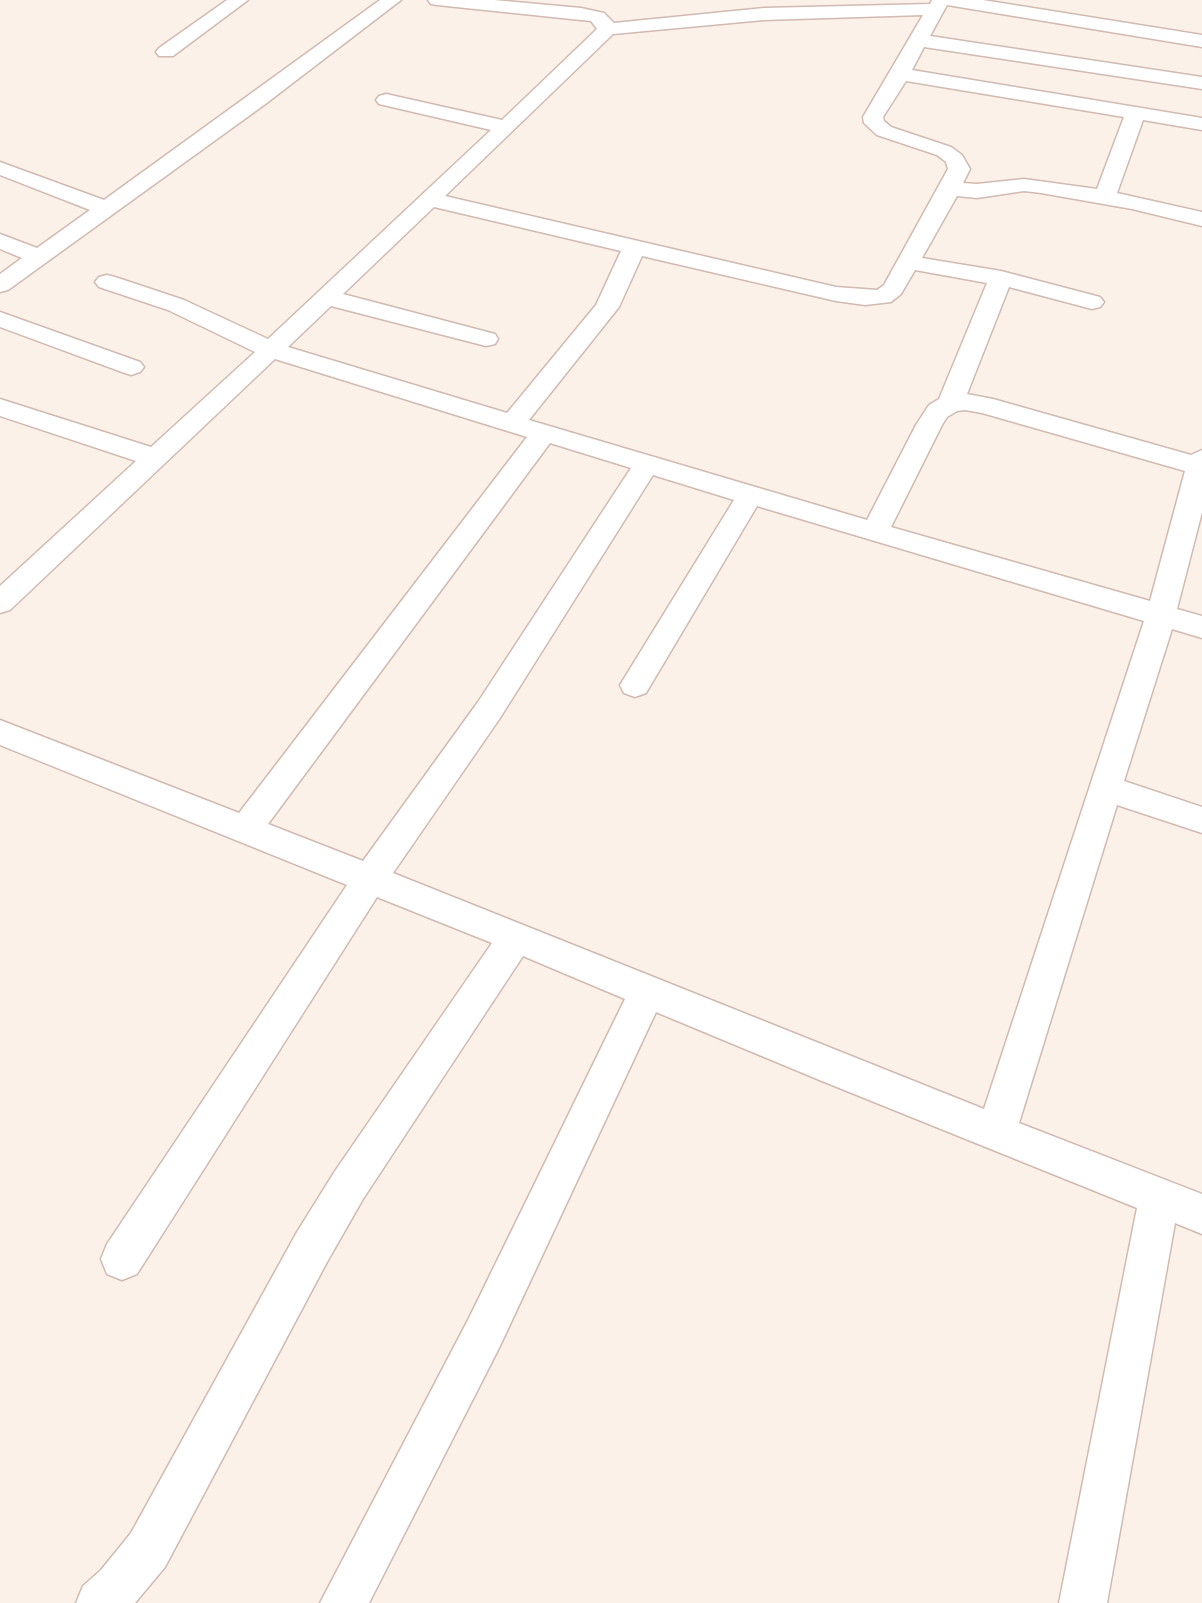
<!DOCTYPE html>
<style>
body{margin:0}
canvas{display:block;background:#fcf1e9}
</style>
<canvas width="1202" height="1603"></canvas>
<script>
const context = document.querySelector('canvas').getContext('2d');
context.lineJoin = 'round';
function shape(rows) {
  const path = new Path2D();
  for (const r of rows) {
    path.moveTo(r[0], r[1]);
    for (let i = 2; i < r.length; i += 2) path.lineTo(r[i], r[i + 1]);
  }
  return path;
}
function stroke(path, color, width, dash) {
  context.strokeStyle = color;
  context.lineWidth = width;
  context.lineCap = dash ? 'butt' : 'round';
  context.setLineDash(dash || []);
  context.stroke(path);
}
function fill(path, color) {
  context.fillStyle = color;
  context.fill(path, 'evenodd');
}
const minor = shape([
 [227,0,248,0,173,56,159,56,156,52,159,48,227,0],
 [380,0,401,0,264,105,8,290,0,292,0,274,22,258,0,249,0,234,37,248,90,210,0,175,0,162,104,200,380,0],
 [428,0,494,0,581,8,604,13,614,23,764,8,930,4,932,0,983,0,1202,35,1202,47,947,5,930,36,1202,77,1202,89,924,47,912,70,1202,118,1202,130,1143,120,1117,193,1202,212,1202,226,1132,209,1041,193,1024,191,977,198,957,196,922,258,1001,271,1100,297,1104,302,1100,307,1092,309,1009,287,967,394,993,399,1191,455,1202,450,1202,512,1177,609,1202,616,1202,638,1172,629,1124,781,1202,807,1202,833,1117,805,1019,1123,1202,1194,1202,1234,1175,1223,1107,1603,1059,1603,1137,1208,822,1081,656,1012,499,1348,369,1603,320,1603,469,1318,625,999,523,956,363,1199,327,1262,165,1567,135,1603,76,1603,83,1586,101,1570,131,1533,297,1232,335,1171,492,943,377,897,137,1274,122,1280,107,1274,101,1259,107,1244,347,885,0,745,0,720,239,813,527,437,275,359,10,610,0,613,0,586,136,461,0,416,0,399,151,447,255,352,168,310,99,287,95,282,99,277,107,275,115,277,184,300,268,339,491,130,379,104,376,100,379,96,386,94,502,120,597,29,591,21,581,20,437,5,431,4,428,0],
 [923,15,863,117,864,123,877,135,937,155,946,162,948,169,884,285,877,290,836,287,445,196,613,34,764,20,923,15],
 [906,81,1124,117,1097,189,1024,179,977,184,963,183,970,169,962,155,951,147,891,127,884,121,883,117,906,81],
 [434,207,621,251,596,305,507,413,288,347,331,306,486,346,495,344,498,339,495,334,343,294,434,207],
 [642,256,836,301,865,305,891,302,901,294,915,270,987,283,939,399,929,405,916,425,867,520,529,420,619,307,642,256],
 [965,410,982,413,1185,471,1150,601,891,527,942,425,947,417,957,411,965,410],
 [550,443,631,468,478,702,363,861,268,824,550,443],
 [653,475,734,500,620,685,624,693,635,697,646,693,757,506,1144,621,984,1109,393,873,500,718,653,475],
 [0,312,140,362,144,367,140,372,131,375,122,372,0,327,0,312]
]);
stroke(minor, '#d0bab1', 3);
fill(minor, '#fff');
</script>
